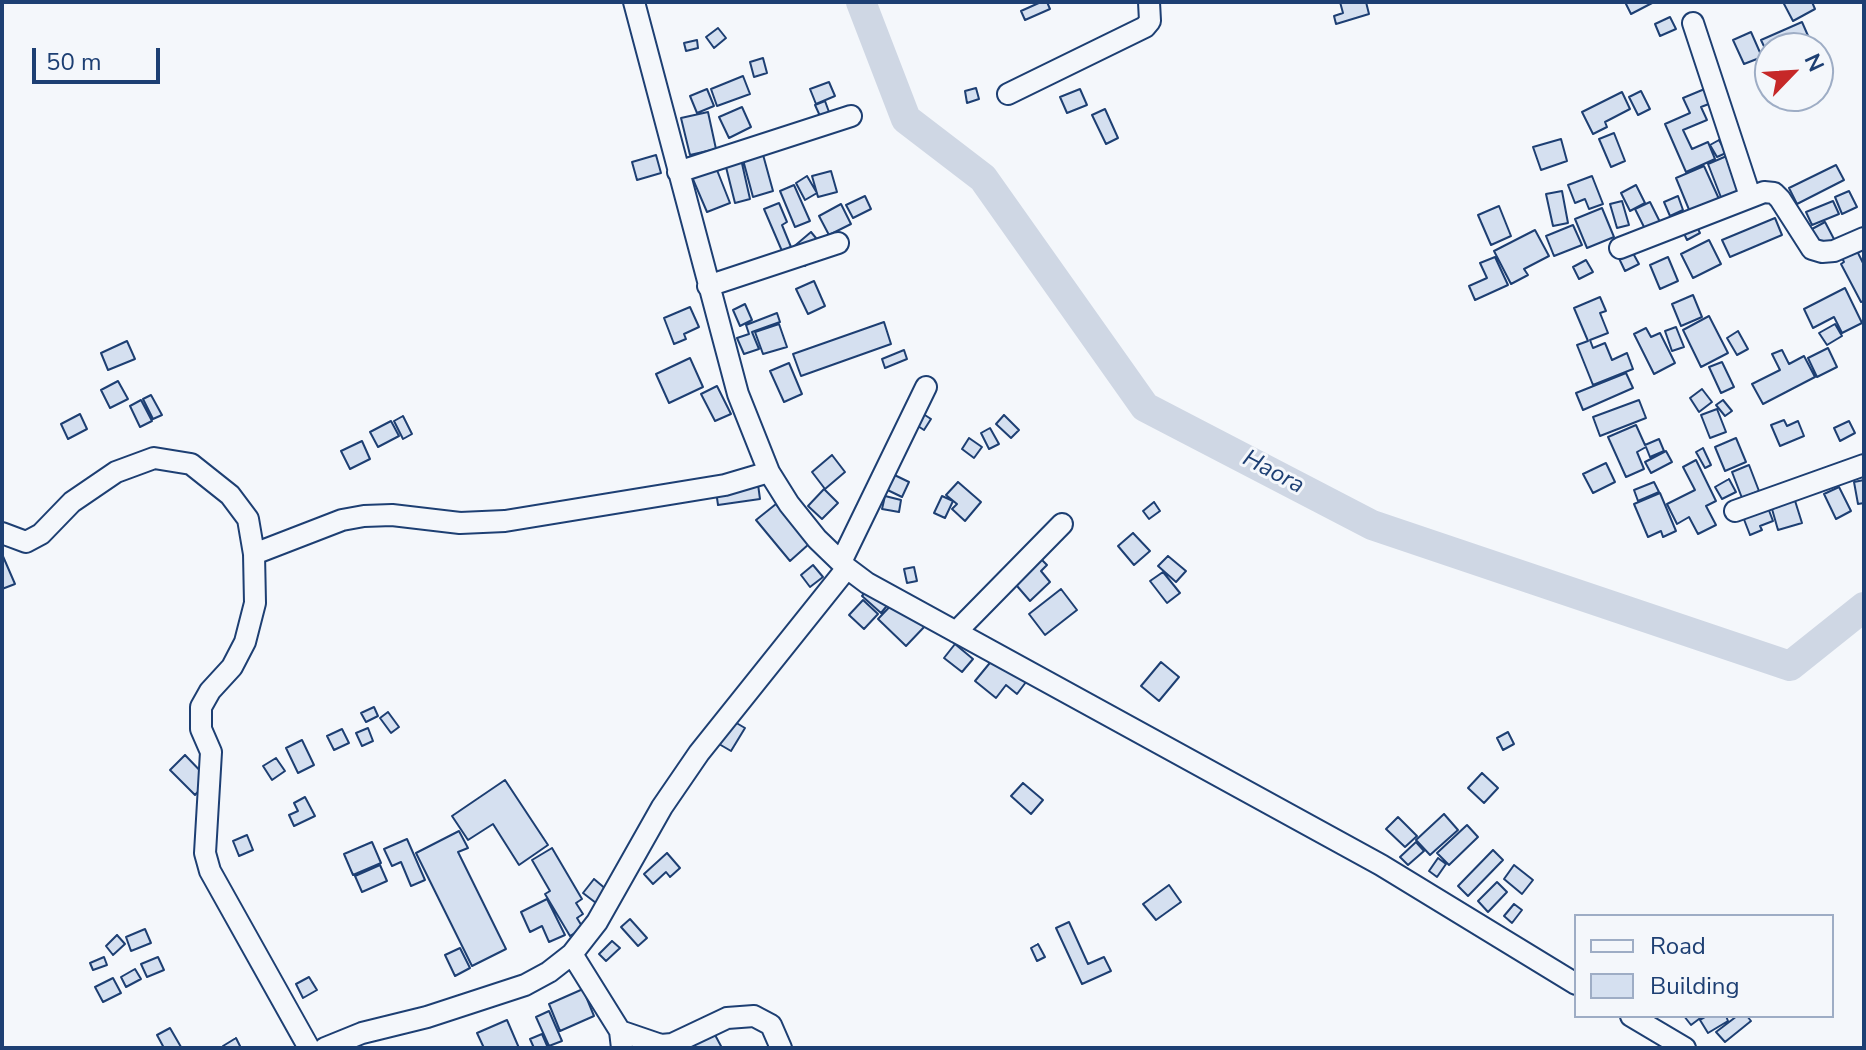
<!DOCTYPE html>
<style>
body{margin:0}
#map{position:relative;width:1866px;height:1050px;overflow:hidden;background:#f4f7fb;font-family:"Nunito Sans",sans-serif}
canvas{display:block}
.frame{position:absolute;inset:0;border:4px solid #1d3f73;pointer-events:none}
.legend{position:absolute;left:1574px;top:914px;width:260px;height:104px;box-sizing:border-box;background:#f4f7fb;border:2px solid #9eadc5;margin:0;padding:10px 14px;list-style:none;font-size:24px;color:#1d3f73}
.legend li{display:flex;align-items:center;gap:16px;height:40px}
.legend b{width:40px;border:2px solid #9eadc5}
.north{position:absolute;left:1754px;top:32px;width:80px;height:80px;box-sizing:border-box;background:#f4f7fb;border:2px solid #9eadc5;border-radius:50%;rotate:65deg;font-size:22px;font-weight:700;line-height:32px;text-align:center;color:#1d3f73}
.north::after{content:'';display:block;margin:auto;width:28px;height:36px;background:#c62828;clip-path:polygon(50% 0,100% 100%,50% 72%,0 100%)}
.scale{position:absolute;left:32px;top:48px;width:128px;height:36px;box-sizing:border-box;border:4px solid #1d3f73;border-top:0;padding-left:10px;font-size:24px;line-height:28px;white-space:nowrap;color:#1d3f73;-webkit-text-stroke:6px #f4f7fb;paint-order:stroke}
</style>
<div id="map">
<canvas width="1866" height="1050"></canvas>
<div class="frame"></div>
<ul class="legend">
<li><b style="height:10px;background:#f4f7fb"></b>Road</li>
<li><b style="height:22px;background:#d5e0f0"></b>Building</li>
</ul>
<div class="north">N</div>
<div class="scale">50 m</div>
</div>
<script>
const context = document.querySelector('canvas').getContext('2d');
context.lineJoin = 'round';
function shape(rows) {
  const path = new Path2D();
  for (const r of rows) {
    path.moveTo(r[0], r[1]);
    for (let i = 2; i < r.length; i += 2) path.lineTo(r[i], r[i + 1]);
  }
  return path;
}
function stroke(path, color, width, dash) {
  context.strokeStyle = color;
  context.lineWidth = width;
  context.lineCap = dash ? 'butt' : 'round';
  context.setLineDash(dash || []);
  context.stroke(path);
}
function fill(path, color) {
  context.fillStyle = color;
  context.fill(path, 'evenodd');
}
function drawText(font, color, halo, rows, align = 'center') {
  context.font = font + ' "Nunito Sans",sans-serif';
  context.lineWidth = 6;
  context.setLineDash([]);
  context.textBaseline = 'middle';
  context.strokeStyle = halo;
  context.fillStyle = color;
  for (const [text, x, y, turn = 0] of rows) {
    context.save();
    context.translate(x, y);
    context.rotate((+turn || 0) * Math.PI / 180);
    context.textAlign = isNaN(turn) ? turn : align;
    if (halo) context.strokeText(text, 0, 0);
    context.fillText(text, 0, 0);
    context.restore();
  }
}
stroke(shape([
 [861,2,906,119,983,178,1145,407,1372,525,1790,666,1864,607]
]), '#cfd7e4', 30);
const building = shape([
 [1041,2,1047,2,1050,9,1025,20,1021,11,1041,2],
 [1340,2,1366,2,1369,14,1336,24,1334,16,1343,13,1340,2],
 [1625,2,1654,2,1631,14,1625,2],
 [1783,2,1812,2,1815,9,1793,21,1783,2],
 [1670,17,1676,29,1660,36,1655,24,1670,17],
 [1802,22,1809,38,1795,44,1796,48,1770,48,1770,59,1761,40,1802,22],
 [718,28,726,38,714,48,706,37,718,28],
 [1751,32,1762,57,1744,64,1733,40,1751,32],
 [697,40,698,48,686,51,684,43,697,40],
 [763,58,767,73,754,77,750,62,763,58],
 [743,76,750,94,717,106,711,89,743,76],
 [829,82,835,96,816,104,810,89,829,82],
 [976,88,979,99,967,103,965,91,976,88],
 [1707,88,1714,102,1701,107,1707,120,1683,130,1692,149,1708,142,1715,159,1686,172,1665,124,1690,113,1683,98,1707,88],
 [707,89,714,106,697,113,690,96,707,89],
 [1080,89,1087,105,1067,113,1060,97,1080,89],
 [1641,91,1650,109,1638,115,1629,97,1641,91],
 [1622,92,1630,109,1605,122,1607,127,1593,134,1582,112,1622,92],
 [825,101,829,112,820,116,815,105,825,101],
 [742,107,751,127,729,138,719,117,742,107],
 [1105,109,1118,138,1106,144,1092,115,1105,109],
 [708,112,716,149,690,155,681,118,708,112],
 [1614,133,1625,161,1611,167,1599,139,1614,133],
 [1561,139,1567,161,1541,170,1533,147,1561,139],
 [1719,140,1726,153,1717,157,1710,145,1719,140],
 [762,151,773,191,753,197,742,156,762,151],
 [1736,152,1751,188,1722,200,1708,164,1736,152],
 [656,155,661,173,637,180,632,162,656,155],
 [741,159,750,199,735,203,725,163,741,159],
 [713,160,730,203,707,212,689,170,713,160],
 [1836,165,1844,180,1797,204,1789,188,1836,165],
 [1704,166,1719,199,1690,212,1676,178,1704,166],
 [831,171,837,192,818,197,812,176,831,171],
 [807,176,817,193,805,200,796,183,807,176],
 [1592,176,1603,204,1589,209,1585,199,1575,203,1568,185,1592,176],
 [794,185,810,221,795,227,780,191,794,185],
 [1636,185,1645,203,1630,211,1621,193,1636,185],
 [1562,191,1568,223,1553,226,1546,194,1562,191],
 [1849,191,1857,207,1842,214,1835,197,1849,191],
 [865,196,871,209,853,218,846,205,865,196],
 [1678,196,1683,210,1670,216,1664,202,1678,196],
 [1622,201,1629,225,1617,228,1610,204,1622,201],
 [1833,201,1839,214,1812,225,1806,212,1833,201],
 [1650,202,1660,222,1645,229,1635,209,1650,202],
 [779,203,787,222,782,225,791,247,782,251,764,209,779,203],
 [841,204,851,224,829,235,819,216,841,204],
 [1499,206,1511,236,1491,245,1478,215,1499,206],
 [1602,208,1614,237,1587,248,1575,219,1602,208],
 [1775,218,1782,235,1730,257,1722,240,1775,218],
 [1694,221,1700,233,1687,240,1681,227,1694,221],
 [1825,222,1835,241,1822,248,1812,229,1825,222],
 [1573,225,1582,245,1554,256,1546,236,1573,225],
 [1535,230,1549,256,1524,269,1528,275,1511,284,1494,251,1535,230],
 [811,232,825,249,805,266,791,249,811,232],
 [1709,240,1721,264,1693,278,1681,254,1709,240],
 [1853,243,1864,265,1864,301,1861,302,1841,264,1844,262,1838,250,1853,243],
 [1629,246,1639,264,1625,271,1616,252,1629,246],
 [1495,257,1508,285,1475,300,1469,286,1487,278,1480,263,1495,257],
 [1668,257,1678,281,1660,289,1650,265,1668,257],
 [1586,260,1593,272,1579,279,1573,267,1586,260],
 [814,281,825,306,808,314,796,289,814,281],
 [1845,288,1862,323,1842,333,1834,317,1813,328,1804,309,1845,288],
 [1693,295,1702,317,1681,326,1672,304,1693,295],
 [1600,297,1606,311,1600,313,1608,333,1590,340,1593,348,1605,343,1612,360,1627,353,1633,369,1593,385,1577,345,1588,341,1574,308,1600,297],
 [745,304,752,320,740,326,733,310,745,304],
 [690,307,699,327,684,334,686,339,674,344,664,318,690,307],
 [777,313,780,322,752,332,759,349,744,354,737,338,749,334,746,325,777,313],
 [1709,316,1728,353,1701,367,1683,330,1709,316],
 [884,322,891,344,801,376,793,354,884,322],
 [779,324,787,347,763,354,755,332,779,324],
 [1835,324,1842,336,1827,345,1819,333,1835,324],
 [1676,327,1684,347,1672,351,1665,331,1676,327],
 [1646,328,1651,337,1660,333,1675,363,1654,374,1634,334,1646,328],
 [1738,331,1748,349,1737,355,1727,338,1738,331],
 [127,341,135,359,108,370,101,353,127,341],
 [1828,348,1837,367,1817,377,1808,358,1828,348],
 [904,350,907,359,885,368,882,359,904,350],
 [1782,350,1789,364,1804,356,1815,377,1763,404,1752,384,1780,370,1772,354,1782,350],
 [690,358,703,387,669,403,656,374,690,358],
 [1722,362,1734,387,1721,393,1709,367,1722,362],
 [789,363,802,394,784,402,770,371,789,363],
 [1626,373,1633,388,1583,410,1576,393,1626,373],
 [118,381,128,399,110,408,101,390,118,381],
 [717,386,731,414,715,421,701,394,717,386],
 [1702,389,1712,402,1699,412,1690,398,1702,389],
 [151,395,162,415,153,419,143,399,151,395],
 [141,400,152,421,140,427,130,406,141,400],
 [1639,400,1646,418,1600,436,1593,417,1639,400],
 [1723,400,1732,411,1725,416,1716,405,1723,400],
 [911,406,931,419,924,430,904,417,911,406],
 [1717,409,1726,432,1710,438,1701,415,1717,409],
 [80,414,87,429,68,439,61,424,80,414],
 [1004,415,1019,430,1011,438,996,424,1004,415],
 [403,416,412,434,403,439,394,421,403,416],
 [1784,420,1787,426,1798,421,1804,436,1780,446,1771,425,1784,420],
 [391,421,399,436,378,447,370,432,391,421],
 [1849,421,1855,433,1840,441,1834,428,1849,421],
 [1636,425,1645,445,1659,439,1664,451,1650,457,1646,447,1637,452,1644,469,1626,477,1608,437,1636,425],
 [990,428,999,444,989,449,981,433,990,428],
 [969,438,982,447,974,458,962,449,969,438],
 [1736,438,1746,462,1725,471,1715,447,1736,438],
 [362,441,370,459,350,469,341,451,362,441],
 [1703,448,1711,465,1705,468,1696,452,1703,448],
 [1666,451,1672,462,1651,473,1645,462,1666,451],
 [832,455,845,472,825,489,812,472,832,455],
 [1696,460,1716,501,1706,506,1716,525,1698,534,1689,517,1677,524,1667,504,1695,490,1683,467,1696,460],
 [1606,463,1615,482,1593,493,1583,474,1606,463],
 [1749,465,1759,491,1742,498,1732,472,1749,465],
 [882,469,909,482,902,497,875,484,882,469],
 [757,477,760,499,718,505,715,484,757,477],
 [1729,479,1736,492,1722,499,1715,487,1729,479],
 [1864,480,1864,503,1858,504,1854,482,1864,480],
 [958,482,981,502,965,521,952,509,957,504,946,495,958,482],
 [1654,482,1659,492,1638,501,1634,490,1654,482],
 [1839,487,1851,511,1836,519,1824,494,1839,487],
 [1791,488,1802,523,1778,530,1772,509,1780,506,1775,493,1791,488],
 [824,489,838,503,822,519,808,506,824,489],
 [1660,493,1676,531,1663,537,1661,531,1648,537,1634,504,1660,493],
 [885,496,901,500,899,512,882,509,885,496],
 [942,496,953,501,945,518,934,513,942,496],
 [1765,500,1773,521,1760,526,1762,530,1750,535,1740,509,1765,500],
 [1154,502,1160,511,1149,519,1143,511,1154,502],
 [776,504,809,544,790,561,756,520,776,504],
 [1133,533,1150,551,1134,565,1118,546,1133,533],
 [2,554,15,584,2,589,2,554],
 [1037,555,1047,565,1041,571,1050,582,1030,601,1011,579,1037,555],
 [1168,556,1186,571,1176,582,1158,566,1168,556],
 [813,565,823,577,810,587,801,575,813,565],
 [914,567,917,581,907,583,904,569,914,567],
 [1163,572,1180,593,1167,603,1150,581,1163,572],
 [871,585,890,602,881,613,862,596,871,585],
 [1061,589,1077,610,1045,635,1029,614,1061,589],
 [898,598,926,625,906,646,878,619,898,598],
 [863,600,878,614,864,629,849,615,863,600],
 [955,644,973,659,962,672,944,658,955,644],
 [998,653,1029,678,1017,694,1006,685,996,698,975,681,998,653],
 [1161,662,1179,677,1159,701,1141,686,1161,662],
 [374,707,378,716,366,722,361,713,374,707],
 [388,712,399,727,391,733,380,718,388,712],
 [733,721,745,728,731,751,719,744,733,721],
 [368,728,373,741,362,746,356,733,368,728],
 [342,729,349,743,334,750,327,736,342,729],
 [1508,732,1514,744,1503,750,1497,738,1508,732],
 [302,740,314,765,298,773,286,748,302,740],
 [185,755,209,780,195,795,170,770,185,755],
 [276,758,285,771,272,780,263,766,276,758],
 [1482,773,1498,788,1484,803,1468,788,1482,773],
 [505,780,548,845,519,865,493,824,468,840,452,816,505,780],
 [1023,783,1043,800,1031,814,1011,796,1023,783],
 [305,797,315,816,294,826,289,815,298,811,294,803,305,797],
 [1444,814,1458,830,1430,855,1416,840,1444,814],
 [1398,817,1417,836,1405,847,1386,829,1398,817],
 [1467,825,1478,837,1449,865,1437,853,1467,825],
 [459,831,468,848,458,852,506,949,472,966,416,853,459,831],
 [247,835,253,850,239,856,233,841,247,835],
 [407,839,425,880,411,886,401,862,392,866,384,849,407,839],
 [372,842,381,863,353,875,344,854,372,842],
 [1416,842,1424,851,1408,865,1400,857,1416,842],
 [552,848,582,899,576,903,583,914,577,918,583,928,570,936,545,894,550,891,532,860,552,848],
 [1493,850,1503,860,1468,896,1458,886,1493,850],
 [667,853,680,868,670,877,666,872,653,884,644,874,667,853],
 [1438,858,1446,864,1437,877,1429,871,1438,858],
 [380,865,387,881,362,892,355,876,380,865],
 [1514,865,1533,880,1522,894,1504,879,1514,865],
 [594,879,607,890,596,903,583,893,594,879],
 [1497,882,1507,892,1488,912,1478,901,1497,882],
 [1169,885,1181,902,1156,920,1143,904,1169,885],
 [547,899,565,935,549,942,542,926,530,932,521,912,547,899],
 [1514,904,1522,910,1512,923,1504,916,1514,904],
 [630,919,647,938,638,946,621,927,630,919],
 [1069,922,1088,964,1104,957,1111,971,1082,984,1056,928,1069,922],
 [145,929,151,943,131,951,126,937,145,929],
 [117,935,125,944,113,955,106,946,117,935],
 [612,941,620,948,606,961,599,954,612,941],
 [1038,944,1045,957,1037,961,1031,948,1038,944],
 [460,948,470,968,455,976,445,955,460,948],
 [104,957,107,965,93,970,90,963,104,957],
 [158,957,164,970,147,977,141,964,158,957],
 [135,969,141,979,126,987,121,977,135,969],
 [309,977,317,990,303,998,296,984,309,977],
 [113,978,121,993,103,1002,95,987,113,978],
 [583,989,594,1016,560,1031,549,1004,583,989],
 [549,1011,562,1041,549,1046,536,1017,549,1011],
 [1684,1016,1703,1016,1691,1025,1684,1016],
 [1707,1016,1726,1016,1728,1021,1708,1033,1700,1020,1707,1016],
 [1737,1016,1747,1016,1751,1021,1725,1042,1716,1032,1737,1016],
 [507,1020,519,1048,484,1048,477,1033,507,1020],
 [170,1028,181,1047,179,1048,164,1048,157,1035,170,1028],
 [714,1033,722,1048,684,1048,714,1033],
 [542,1034,548,1048,534,1048,530,1039,542,1034],
 [236,1038,241,1048,225,1048,223,1046,236,1038]
]);
fill(building, '#d5e0f0');
stroke(building, '#1d3f73', 2);
const minor = shape([
 [634,2,738,394,769,472,789,504,817,539,847,568,867,583,1381,865,1576,984],
 [1693,23,1750,196],
 [1008,94,1145,27,1150,21,1149,2],
 [678,172,851,116],
 [1620,248,1764,192,1774,193,1780,199,1812,249,1822,252,1834,251,1864,238],
 [708,286,838,243],
 [1735,511,1864,465],
 [2,533,26,542,41,534,72,502,116,472,154,458,191,464,230,495,248,519,254,554,255,603,245,642,232,667,210,691,201,707,201,729,211,752,205,853,210,871,309,1048],
 [254,554,342,520,364,516,392,515,460,523,505,521,725,485,769,472],
 [841,562,926,387],
 [956,632,1062,524],
 [572,954,620,1031,622,1048],
 [1631,1016,1685,1048],
 [620,1031,661,1045,672,1044,727,1018,754,1016,771,1025,781,1048],
 [325,1048,362,1033,427,1017,525,985,549,972,572,954,597,922,662,807,699,753,847,568]
]);
stroke(minor, '#1d3f73', 24);
stroke(minor, '#f4f7fb', 20);
drawText('italic 24px', '#1d3f73', '#f4f7fb', [
 ["Haora",1273,473,28]
]);
</script>
